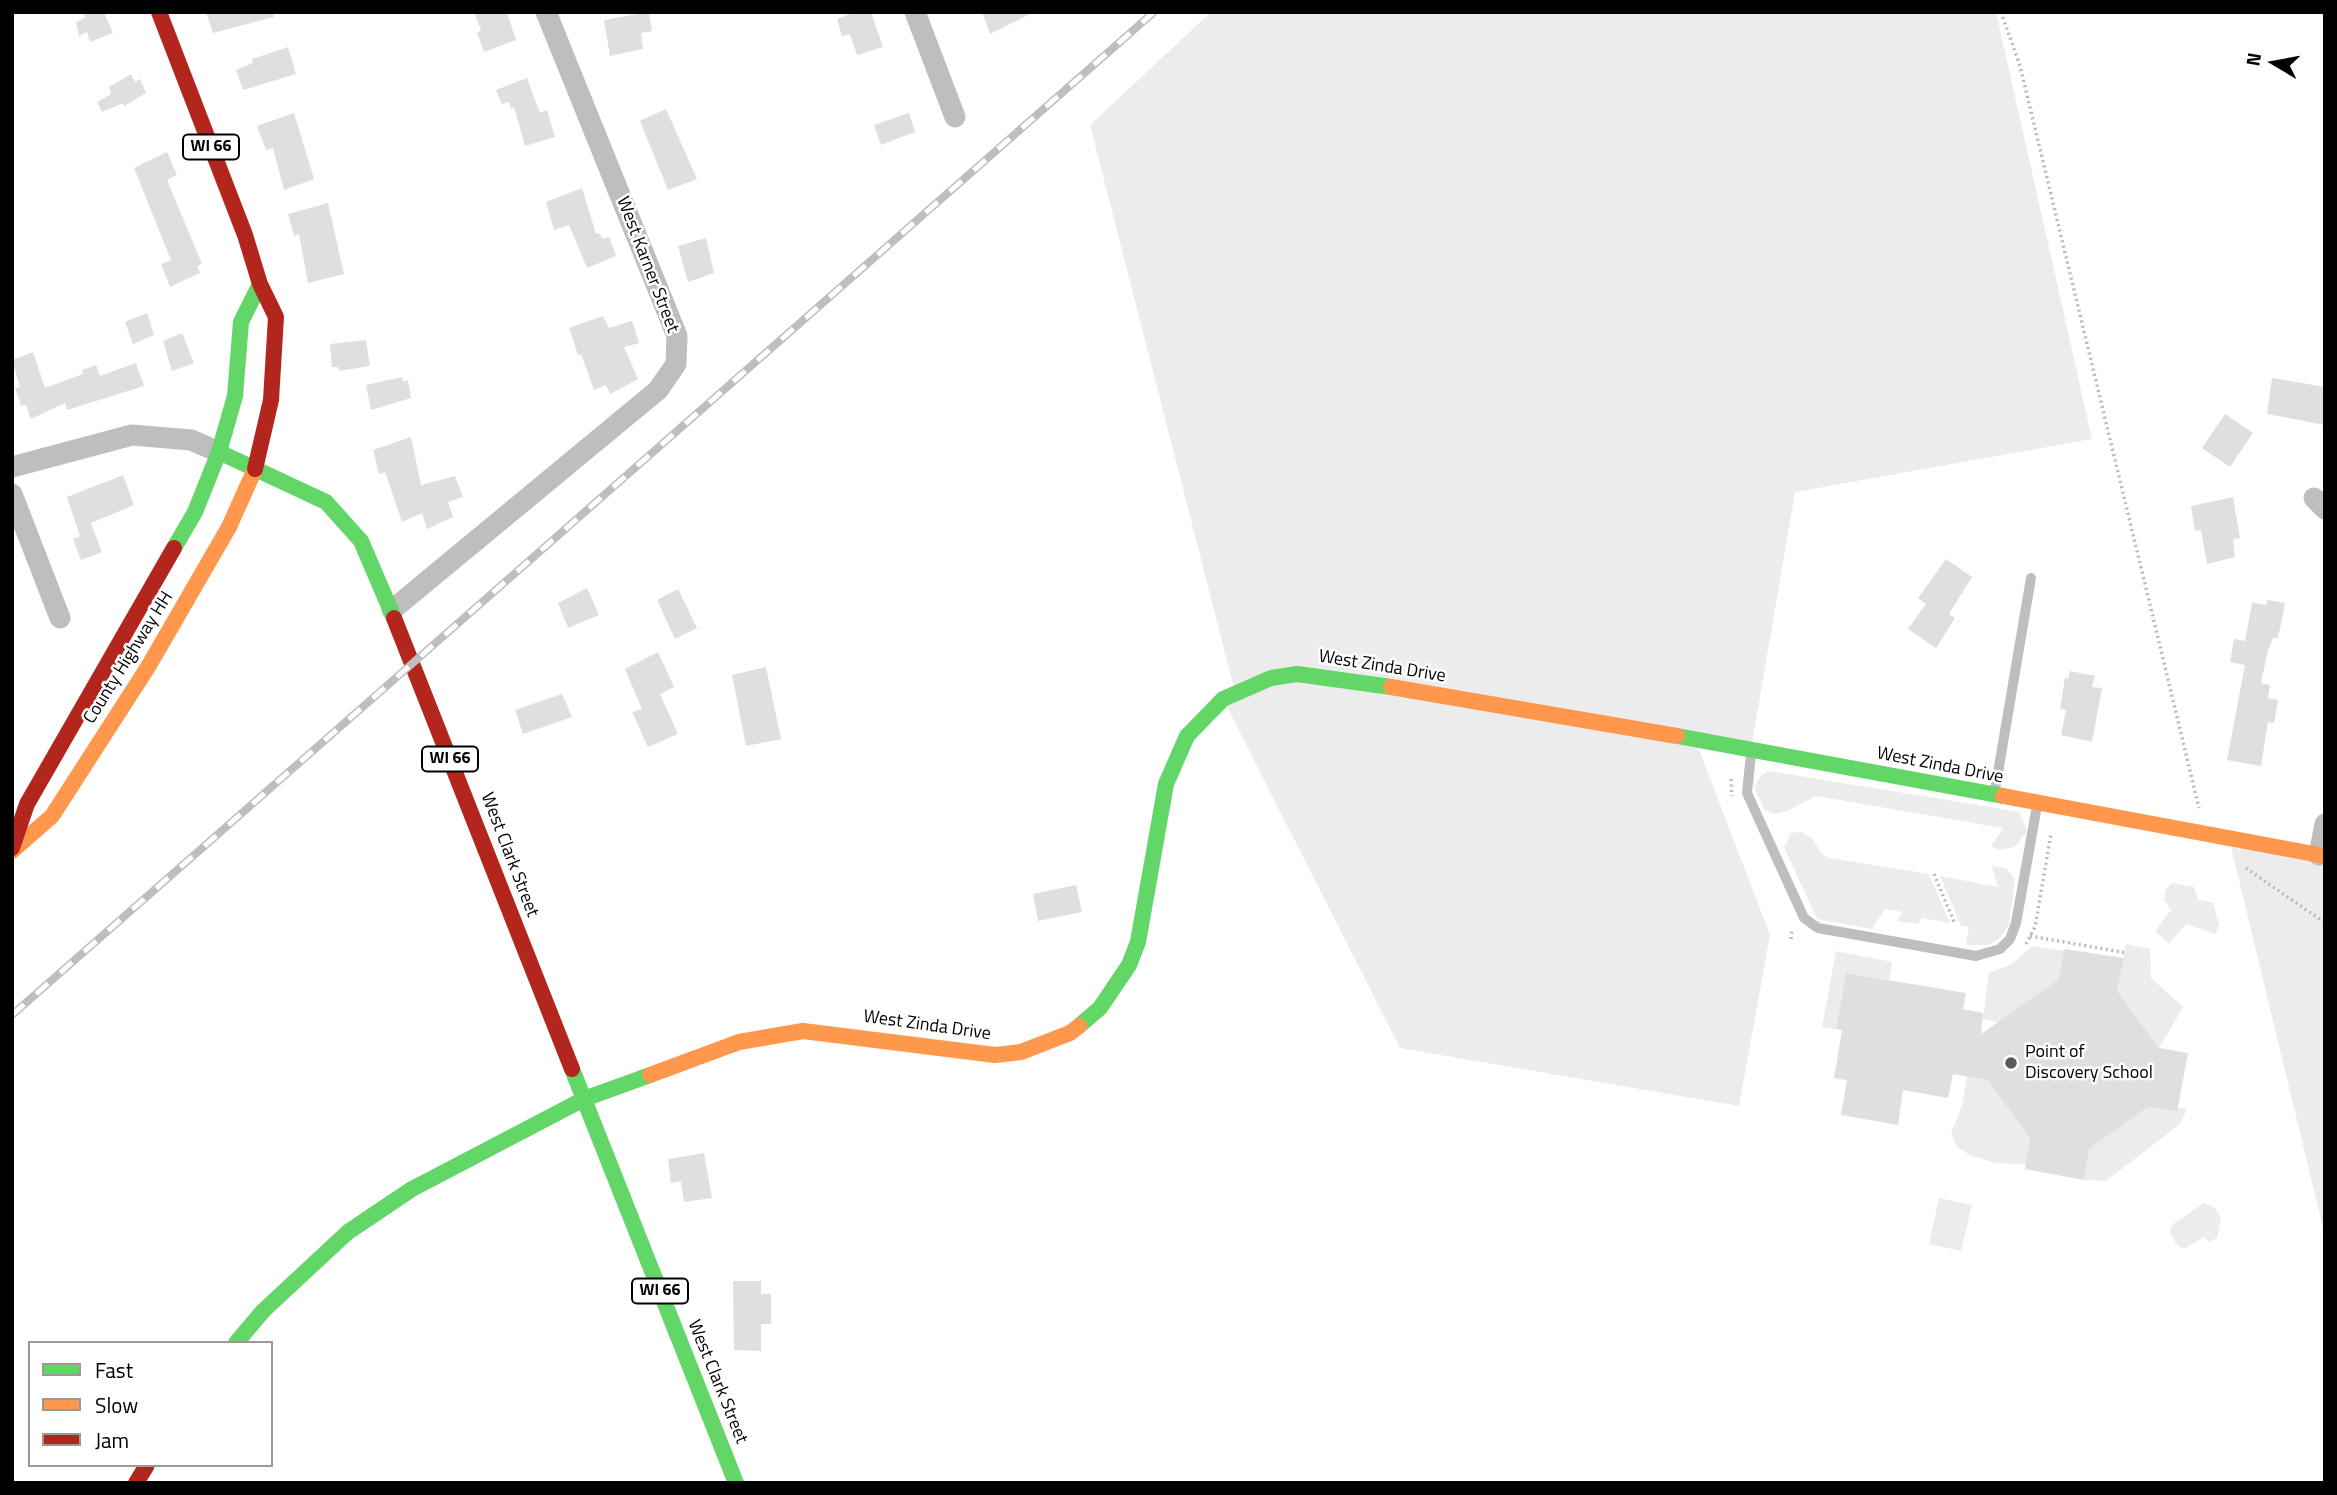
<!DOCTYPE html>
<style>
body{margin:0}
#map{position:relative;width:2337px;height:1495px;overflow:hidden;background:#fff;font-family:"Titillium Web",sans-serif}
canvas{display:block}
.frame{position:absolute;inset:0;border:14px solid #000;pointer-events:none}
.legend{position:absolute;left:28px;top:1341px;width:245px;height:126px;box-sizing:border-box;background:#fff;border:2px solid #999;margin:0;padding:9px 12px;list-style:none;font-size:21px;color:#000}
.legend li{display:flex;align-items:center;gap:14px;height:35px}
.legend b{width:35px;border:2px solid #999}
.north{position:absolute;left:2239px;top:28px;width:70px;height:70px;-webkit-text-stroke:5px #fff;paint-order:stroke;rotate:280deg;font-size:19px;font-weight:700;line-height:28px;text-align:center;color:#000}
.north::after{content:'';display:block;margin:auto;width:24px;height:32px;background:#000;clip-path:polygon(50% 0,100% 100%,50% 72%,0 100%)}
</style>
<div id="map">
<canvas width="2337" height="1495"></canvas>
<div class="frame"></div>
<ul class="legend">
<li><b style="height:9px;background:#63d668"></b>Fast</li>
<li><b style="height:9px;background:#ff974d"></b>Slow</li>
<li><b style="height:9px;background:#b3261e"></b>Jam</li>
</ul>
<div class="north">N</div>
</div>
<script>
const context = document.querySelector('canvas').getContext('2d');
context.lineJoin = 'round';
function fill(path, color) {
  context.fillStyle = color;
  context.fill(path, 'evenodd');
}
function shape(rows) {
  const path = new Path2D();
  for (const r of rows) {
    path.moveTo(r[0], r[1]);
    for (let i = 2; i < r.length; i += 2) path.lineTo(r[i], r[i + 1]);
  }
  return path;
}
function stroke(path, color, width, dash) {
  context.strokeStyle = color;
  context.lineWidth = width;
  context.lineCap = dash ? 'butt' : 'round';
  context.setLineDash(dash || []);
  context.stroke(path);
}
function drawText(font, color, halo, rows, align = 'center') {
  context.font = font + ' "Titillium Web",sans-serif';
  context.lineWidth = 5;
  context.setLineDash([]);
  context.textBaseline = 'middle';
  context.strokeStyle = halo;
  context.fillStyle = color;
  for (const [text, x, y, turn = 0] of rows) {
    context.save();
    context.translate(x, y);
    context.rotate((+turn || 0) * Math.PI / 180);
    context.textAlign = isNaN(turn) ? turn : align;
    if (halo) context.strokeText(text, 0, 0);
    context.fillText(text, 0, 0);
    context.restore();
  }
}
fill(shape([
 [1211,12,1996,12,2092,439,1795,492,1751,749,1695,739,1770,935,1739,1106,1400,1048,1223,699,1235,692,1090,125],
 [1769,771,2020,812,2027,832,2014,847,1999,850,1991,846,2003,828,1816,796,1787,811,1774,814,1764,809,1754,787,1762,774],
 [1801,832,1811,837,1822,854,1829,858,1929,874,1950,923,1922,918,1918,924,1897,921,1903,912,1885,909,1872,929,1817,919,1784,847,1791,833],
 [2231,847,2325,861,2325,1236],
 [1992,866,2007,869,2015,879,2009,924,2000,938,1989,945,1966,945,1969,927,1961,926,1940,876,1998,887],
 [2172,883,2194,887,2198,900,2213,902,2219,925,2215,934,2186,924,2169,944,2155,931,2171,910,2164,900,2166,889],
 [2126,944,2150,949,2151,978,2183,1007,2159,1048,2117,991],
 [2032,946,2064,951,2059,979,1998,1022,1983,1019,1989,973,2012,964],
 [1836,951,1892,962,1889,980,1846,973,1836,1029,1822,1027],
 [1967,1076,1988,1080,2030,1139,2026,1164,1996,1163,1970,1155,1957,1147,1951,1133,1962,1106],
 [2148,1107,2176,1112,2177,1108,2187,1109,2180,1124,2106,1181,2084,1180,2089,1149],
 [1939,1198,1972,1205,1961,1251,1929,1244],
 [2204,1203,2215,1208,2221,1218,2217,1238,2209,1242,2204,1237,2184,1249,2178,1246,2170,1233,2172,1225]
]), '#ececec');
fill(shape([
 [83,12,104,12,113,33,90,42,87,32,79,36,76,22,85,18],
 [206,12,273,12,274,17,213,33],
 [474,12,507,12,516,40,484,52,477,33,481,30],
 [649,12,652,31,641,33,643,49,610,56,604,20],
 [855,12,871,12,883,47,857,55,850,34,842,36,837,19],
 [982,12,1034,12,990,34],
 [288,47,296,74,243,90,236,70,253,63,252,59],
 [131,74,135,82,140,79,146,93,124,106,123,103,102,112,97,102,111,94,109,87],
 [527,78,540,113,547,110,555,137,525,146,514,107,511,108,509,102,502,104,496,90],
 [666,109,697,179,668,190,640,121],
 [294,113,314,179,284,190,273,148,266,150,257,126],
 [909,113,915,132,881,145,874,125],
 [167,152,177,175,167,180,202,264,197,266,200,273,170,287,161,264,171,260,134,168],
 [582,188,596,234,599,233,603,239,609,237,616,256,587,268,569,225,554,230,546,202],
 [328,203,344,274,308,283,299,234,294,236,288,214],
 [706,238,714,273,688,282,678,246],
 [147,313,154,335,133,344,125,322],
 [603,316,609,328,632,321,639,343,624,347,638,379,610,394,606,385,594,390,581,354,578,355,569,328],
 [182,333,194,363,172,371,163,341],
 [366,340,370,366,339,371,338,367,332,367,330,344],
 [33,352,45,388,83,374,82,370,96,365,100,376,136,363,144,386,67,410,65,403,31,419,26,405,21,406,15,388,20,387,12,360],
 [402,377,403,382,408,380,411,398,371,410,366,385],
 [2272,378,2325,387,2325,425,2267,414],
 [2225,414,2253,433,2230,467,2202,448],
 [411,437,421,485,455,476,463,497,448,502,453,517,427,529,422,513,402,522,385,472,379,474,373,450],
 [123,475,134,505,91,523,102,552,81,560,73,539,80,536,67,497],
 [2233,497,2240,538,2233,540,2235,557,2207,564,2201,530,2195,531,2191,506],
 [1946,559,1972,577,1949,614,1955,618,1936,648,1908,629,1926,604,1918,598],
 [587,588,599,615,568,628,558,603],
 [678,589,697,628,675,639,657,600],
 [2268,600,2285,603,2278,638,2273,638,2268,650,2261,683,2270,685,2268,698,2278,700,2274,723,2268,722,2261,766,2227,760,2245,665,2230,662,2234,639,2245,641,2252,603,2266,605],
 [658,652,674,687,660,694,678,734,648,747,632,712,642,709,625,669],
 [766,667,781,739,746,746,732,675],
 [2070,671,2095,676,2092,687,2102,688,2092,742,2061,735,2066,710,2060,709,2065,678,2068,679],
 [562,694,572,717,523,734,515,710],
 [1076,885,1082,912,1038,921,1033,894],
 [2064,949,2124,958,2117,991,2159,1048,2188,1053,2177,1112,2148,1107,2089,1149,2084,1180,2025,1169,2030,1139,1988,1080,1953,1074,1948,1098,1903,1090,1898,1125,1841,1115,1847,1080,1834,1078,1842,1030,1836,1029,1846,973,1966,993,1963,1009,1983,1013,1981,1034,2059,979],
 [704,1153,712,1198,684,1202,681,1181,671,1183,668,1159],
 [733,1281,761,1281,761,1294,771,1294,771,1324,761,1324,761,1351,734,1350]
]), '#dfdfdf');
stroke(shape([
 [2001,12,2020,66,2199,808],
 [1731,779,1732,796],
 [2246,868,2325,923],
 [1934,874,1955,924],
 [2030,936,2127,953],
 [1791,939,1792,928],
 [2026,944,2035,927,2051,834]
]), '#b9b9b9', 3.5, [2, 3.5]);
stroke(shape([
 [1751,754,1747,793,1804,918,1818,928,1976,956,2000,949,2010,939,2016,923,2037,806],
 [1995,790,2031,578]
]), '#bebebe', 10);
stroke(shape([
 [915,12,955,117],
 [12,467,132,435,191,440,219,452],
 [12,494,60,618],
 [2314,498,2325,509],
 [392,610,658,390,676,364,677,336,546,12],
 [2319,855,2325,824]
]), '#bebebe', 21);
stroke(shape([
 [260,284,241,322,235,396,219,452,326,502,361,541,394,618],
 [174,548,195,512,219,452],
 [1677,736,2003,796],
 [1079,1026,1100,1008,1129,965,1138,942,1166,784,1187,736,1223,699,1271,678,1297,674,1391,687],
 [572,1069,736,1483],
 [236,1343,263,1311,348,1232,412,1189,584,1099,650,1075]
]), '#63d668', 16);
stroke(shape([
 [1391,687,1677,736],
 [2003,796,2325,856],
 [12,851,52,816,148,667,229,527,255,469],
 [650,1075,739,1042,803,1031,995,1055,1021,1052,1070,1033,1079,1026]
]), '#ff974d', 16);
stroke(shape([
 [159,12,245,235,260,284,276,317,271,400,255,469],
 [394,618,572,1069],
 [12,848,27,804,174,548],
 [136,1483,147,1465]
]), '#b3261e', 16);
const rail = shape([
 [12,1015,1154,12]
]);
stroke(rail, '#bebebe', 8);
stroke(rail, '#fff', 5, [16]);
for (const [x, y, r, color] of [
 [2011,1063,7,"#595959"]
]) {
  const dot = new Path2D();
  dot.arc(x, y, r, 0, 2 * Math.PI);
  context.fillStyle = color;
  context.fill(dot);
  stroke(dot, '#fff', 2.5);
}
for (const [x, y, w] of [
 [211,147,56],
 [450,759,56],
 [660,1291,56]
]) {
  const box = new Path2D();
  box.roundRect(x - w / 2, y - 12.5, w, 25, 5);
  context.fillStyle = '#fff';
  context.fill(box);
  stroke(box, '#000', 2);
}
drawText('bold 16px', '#000', null, [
 ["WI 66",211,147],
 ["WI 66",450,759],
 ["WI 66",660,1291]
]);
drawText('18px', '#000', '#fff', [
 ["West Karner Street",647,265,69],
 ["County Highway HH",129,658,-58],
 ["West Zinda Drive",1382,667,9],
 ["West Zinda Drive",1940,766,11],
 ["West Clark Street",509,855,69],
 ["West Zinda Drive",927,1026,8],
 ["West Clark Street",717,1382,68]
]);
drawText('18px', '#000', '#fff', [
 ["Point of",2025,1053],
 ["Discovery School",2025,1074]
], 'left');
</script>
